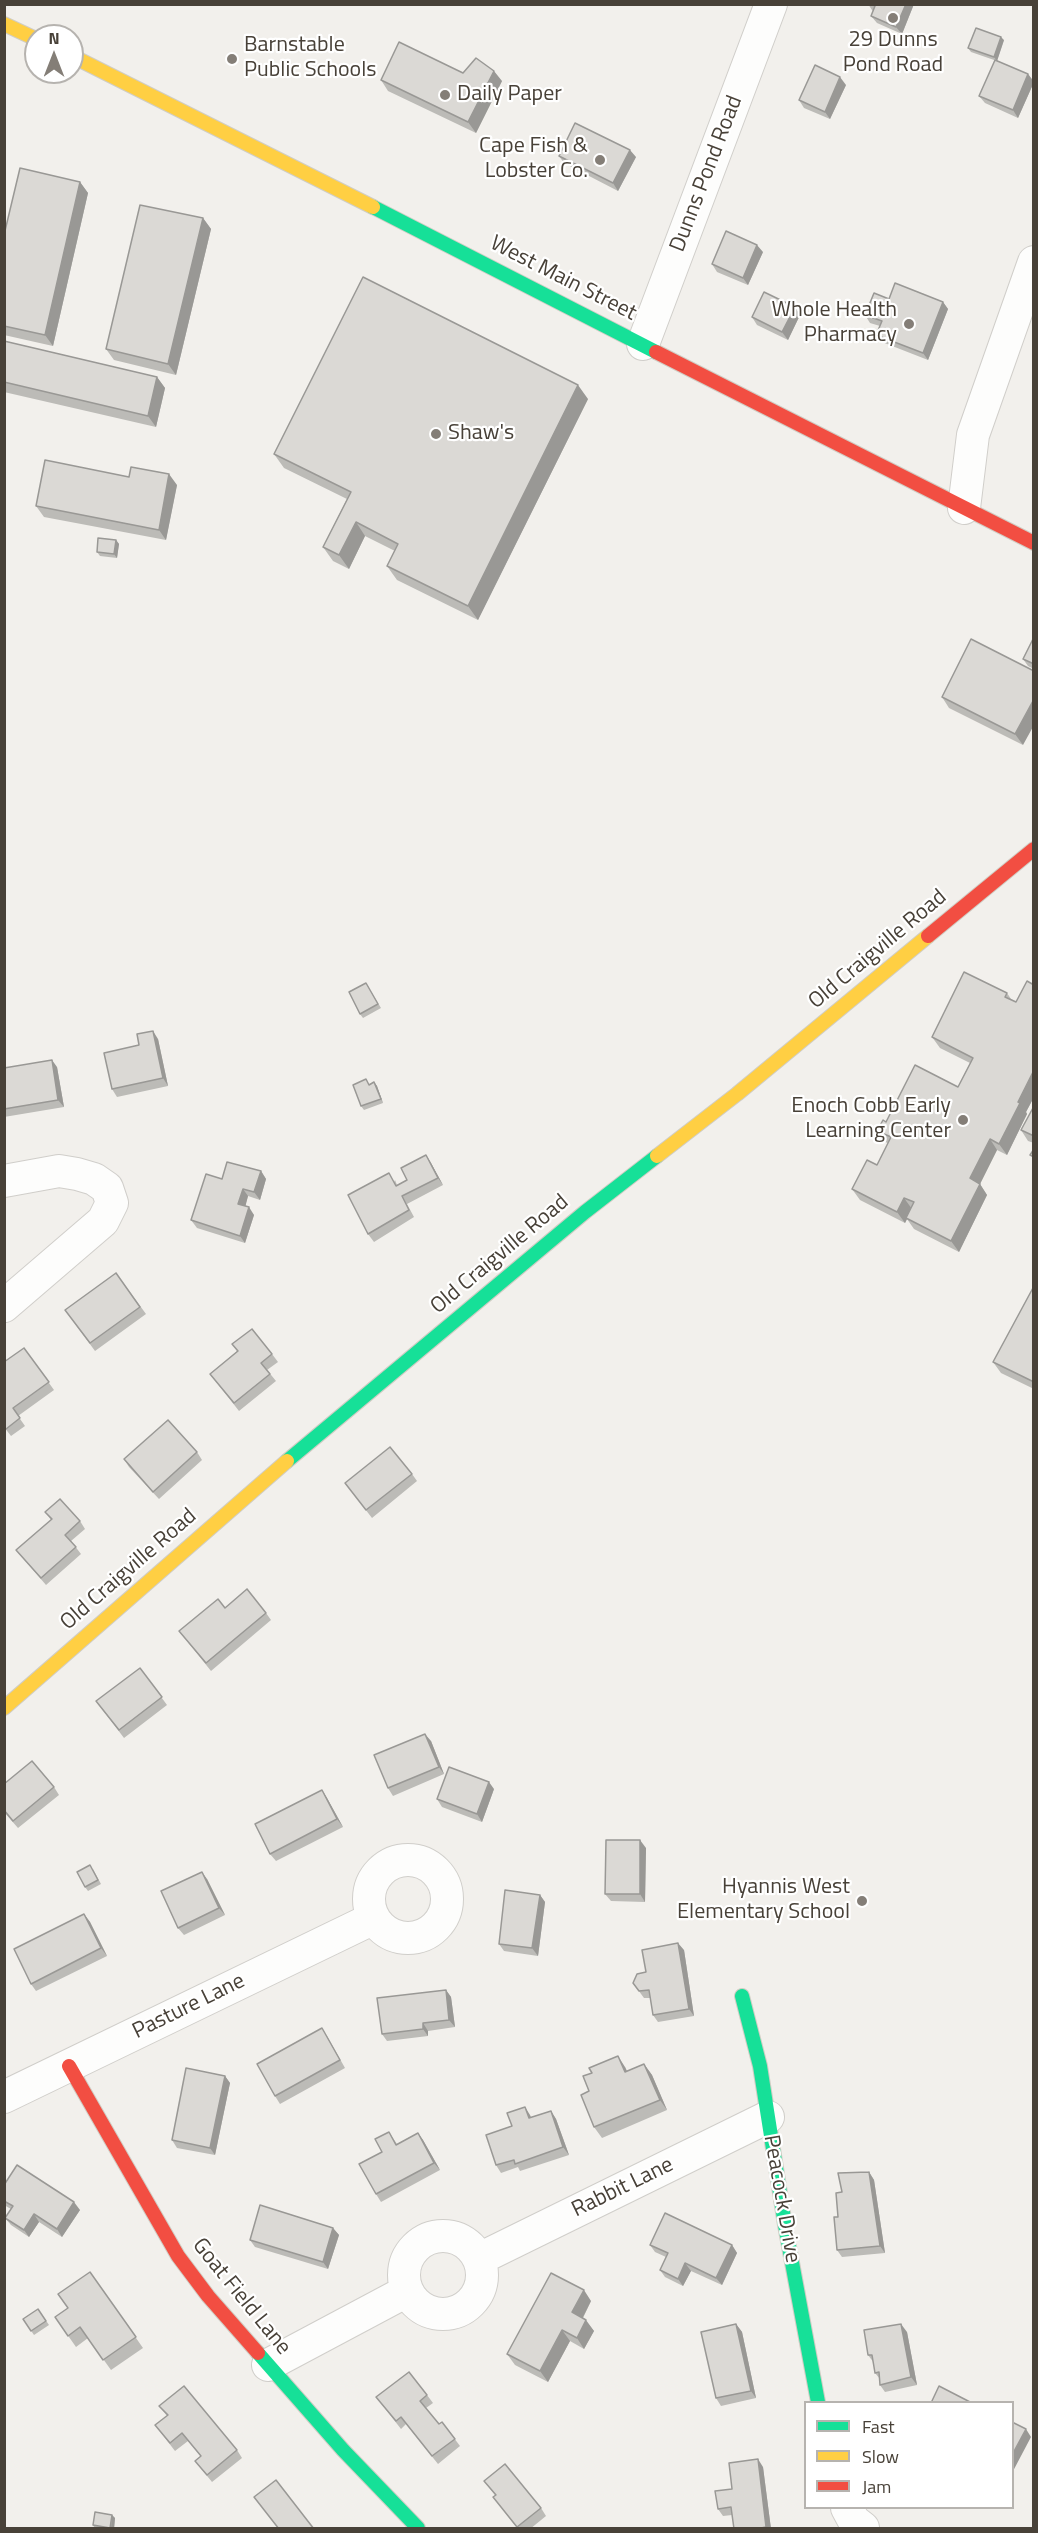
<!DOCTYPE html>
<style>
body{margin:0}
#map{position:relative;width:1038px;height:2533px;overflow:hidden;background:#f2f0ec;font-family:"Titillium Web",sans-serif}
canvas{display:block}
.frame{position:absolute;inset:0;border:6px solid #484138;pointer-events:none}
.legend{position:absolute;left:804px;top:2401px;width:210px;height:108px;box-sizing:border-box;background:#fff;border:2px solid #b6b3af;margin:0;padding:8px 10px;list-style:none;font-size:18px;color:#484138}
.legend li{display:flex;align-items:center;gap:12px;height:30px}
.legend b{width:30px;border:2px solid #b6b3af}
.north{position:absolute;left:24px;top:24px;width:60px;height:60px;box-sizing:border-box;background:#fff;border:2px solid #b6b3af;border-radius:50%;rotate:0deg;font-size:16px;font-weight:700;line-height:24px;text-align:center;color:#484138}
.north::after{content:'';display:block;margin:auto;width:21px;height:27px;background:#847e77;clip-path:polygon(50% 0,100% 100%,50% 72%,0 100%)}
</style>
<div id="map">
<canvas width="1038" height="2533"></canvas>
<div class="frame"></div>
<ul class="legend">
<li><b style="height:8px;background:#16e098"></b>Fast</li>
<li><b style="height:8px;background:#ffcf43"></b>Slow</li>
<li><b style="height:8px;background:#f24e42"></b>Jam</li>
</ul>
<div class="north">N</div>
</div>
<script>
const context = document.querySelector('canvas').getContext('2d');
context.lineJoin = 'round';
function shape(rows) {
  const path = new Path2D();
  for (const r of rows) {
    if (r.length === 3) {
      path.moveTo(r[0] + r[2], r[1]);
      path.arc(r[0], r[1], r[2], 0, 2 * Math.PI);
      continue;
    }
    path.moveTo(r[0], r[1]);
    for (let i = 2; i < r.length; i += 2) path.lineTo(r[i], r[i + 1]);
  }
  return path;
}
function stroke(path, color, width, dash) {
  context.strokeStyle = color;
  context.lineWidth = width;
  context.lineCap = dash ? 'butt' : 'round';
  context.setLineDash(dash || []);
  context.stroke(path);
}
function fill(path, color) {
  context.fillStyle = color;
  context.fill(path, 'evenodd');
}
function drawText(font, color, halo, rows, align = 'center') {
  context.font = font + ' "Titillium Web",sans-serif';
  context.lineWidth = 4.5;
  context.setLineDash([]);
  context.textBaseline = 'middle';
  context.strokeStyle = halo;
  context.fillStyle = color;
  for (const [text, x, y, turn = 0] of rows) {
    context.save();
    context.translate(x, y);
    context.rotate((+turn || 0) * Math.PI / 180);
    context.textAlign = isNaN(turn) ? turn : align;
    if (halo) context.strokeText(text, 0, 0);
    context.fillText(text, 0, 0);
    context.restore();
  }
}
const street = shape([
 [643,344,771,4],
 [964,508,973,435,1034,262],
 [4,1181,59,1171,77,1174,94,1179,107,1188,112,1203,103,1221,4,1306],
 [408,1899,39],
 [4,2097,374,1918],
 [443,2275,39],
 [479,2259,768,2117],
 [268,2365,407,2291],
 [847,2508,854,2521,863,2528]
]);
const fast = shape([
 [373,207,656,352],
 [287,1461,585,1212,657,1156],
 [742,1996,760,2066,785,2225,818,2402],
 [258,2353,343,2450,418,2528]
]);
const slow = shape([
 [4,24,36,39],
 [72,56,373,207],
 [657,1156,737,1094,928,936],
 [4,1708,287,1461]
]);
const jam = shape([
 [656,352,1034,543],
 [928,936,1034,849],
 [69,2066,178,2256,208,2296,258,2353]
]);
stroke(street, '#d0ceca', 34);
stroke(fast, '#d0cdc4', 16);
stroke(slow, '#d0cdc4', 16);
stroke(jam, '#d0cdc4', 16);
stroke(street, '#fdfdfc', 32);
stroke(fast, '#16e098', 14);
stroke(slow, '#ffcf43', 14);
stroke(jam, '#f24e42', 14);
fill(shape([
 [868,4,914,4,902,34,877,23,871,16,873,11,872,10],
 [1004,40,997,61,971,52,968,48],
 [463,73,502,81,476,133,388,91,381,80],
 [1028,74,1034,82,1018,118,985,103,979,96],
 [846,85,830,119,804,108,799,100],
 [559,156,636,157,618,191,564,163],
 [80,182,88,193,53,346,4,335,4,235],
 [203,218,211,229,176,375,114,360,106,349],
 [763,252,748,285,717,272,712,264],
 [889,299,943,302,948,309,928,360,882,342,876,335,880,326,870,323,865,315],
 [800,315,788,340,757,325,752,317],
 [4,341,157,377,165,388,156,427,4,392],
 [588,399,478,620,397,580,387,566,395,551,365,536,349,569,333,561,323,547,347,499,284,468,274,454],
 [177,485,166,540,44,517,36,506],
 [116,540,119,544,117,558,100,556,97,552],
 [1034,637,1034,669,1028,666,1023,659],
 [971,639,1023,745,949,708,942,697],
 [366,983,381,1008,363,1018,360,1014],
 [1034,985,1034,1097,1026,1112,1027,1114,1007,1155,997,1150,980,1184,987,1195,959,1252,914,1229,907,1219,905,1223,860,1200,852,1189,877,1165,888,1143,885,1142,877,1131,886,1122,958,1087,970,1063,940,1048,932,1037,1007,993,1011,999,1016,1002],
 [158,1039,168,1086,117,1097,112,1089,139,1045],
 [57,1067,64,1107,4,1117,4,1068],
 [374,1082,377,1086,383,1103,364,1110,361,1106,370,1084],
 [1034,1106,1034,1143,1028,1141,1021,1130],
 [426,1155,431,1163,443,1185,407,1204,414,1217,374,1242,368,1234,395,1180,397,1185,407,1180],
 [261,1171,266,1179,260,1200,248,1196,245,1206,254,1215,245,1243,197,1228,191,1220,222,1179],
 [116,1273,146,1314,95,1351,65,1310],
 [1034,1286,1034,1389,1001,1373,993,1362],
 [232,1344,272,1354,278,1362,267,1370,276,1381,239,1411,210,1374,237,1351],
 [24,1348,54,1390,18,1416,25,1426,11,1436,4,1427],
 [197,1452,202,1460,159,1499,129,1467,124,1459],
 [412,1474,417,1481,372,1518,345,1483],
 [45,1512,80,1521,85,1529,71,1541,81,1554,46,1585,16,1550,51,1520],
 [225,1608,266,1613,271,1620,211,1671,179,1631],
 [140,1668,167,1705,124,1738,96,1701],
 [431,1741,444,1774,393,1796,388,1788],
 [4,1784,54,1787,59,1795,18,1828,4,1812],
 [494,1789,482,1822,442,1807,437,1799],
 [322,1790,327,1798,343,1827,276,1861,270,1854],
 [646,1848,645,1902,611,1901,605,1894],
 [93,1869,101,1884,88,1891,85,1887],
 [207,1879,225,1915,184,1935,178,1928],
 [540,1895,545,1902,538,1956,504,1951,499,1944],
 [84,1914,90,1922,107,1956,36,1991,31,1984],
 [684,1950,694,2016,658,2022,653,2015,650,1998,644,1998,633,1983,646,1972],
 [446,1990,451,1997,455,2027,428,2031,428,2036,387,2041,382,2034],
 [327,2036,345,2068,280,2104,275,2096],
 [644,2064,652,2075,667,2110,602,2138,594,2127,589,2091,625,2067,627,2071],
 [225,2076,230,2083,215,2155,177,2148,172,2140],
 [551,2111,556,2119,569,2155,520,2171,518,2167,501,2173,496,2165,512,2126,530,2115,531,2118],
 [389,2132,397,2144,418,2133,423,2140,440,2170,381,2202,376,2194,382,2152],
 [869,2172,874,2180,885,2253,842,2257,837,2250,838,2217],
 [4,2185,80,2210,62,2237,39,2222,29,2237,11,2225,5,2218,11,2209,4,2205],
 [333,2228,339,2235,328,2269,255,2247,250,2240],
 [650,2245,732,2245,737,2253,722,2285,691,2271,683,2286,665,2277,660,2270,666,2257,655,2252],
 [90,2272,143,2348,111,2370,88,2338,76,2347,55,2317,68,2308],
 [591,2301,583,2318,594,2331,584,2349,570,2341,548,2382,515,2365,507,2354],
 [38,2309,49,2325,34,2335,23,2319],
 [736,2324,742,2332,756,2398,721,2406,716,2398],
 [907,2332,917,2385,885,2392,880,2385,880,2379,875,2373,874,2363,868,2355],
 [427,2395,433,2403,426,2408,439,2424,442,2422,460,2446,438,2464,406,2424,401,2429,376,2397],
 [159,2406,237,2450,242,2458,212,2482,195,2461,201,2456,188,2441,175,2451,155,2425,167,2416],
 [763,2467,771,2529,734,2529,732,2515,723,2516,718,2509,732,2489],
 [484,2481,541,2508,546,2516,530,2529,518,2529,493,2497,495,2495],
 [112,2515,115,2518,114,2529,95,2529,93,2525]
]), '#bcbbb7');
fill(shape([
 [906,4,914,4,902,34,896,27],
 [1001,37,1004,40,997,61,994,57],
 [494,71,502,81,476,133,468,122],
 [1028,74,1034,82,1018,118,1013,110],
 [840,77,846,85,830,119,825,112],
 [630,150,636,157,618,191,613,183],
 [80,182,88,193,53,346,45,335],
 [203,218,211,229,176,375,168,364],
 [757,245,763,252,748,285,743,278],
 [943,302,948,309,928,360,923,353],
 [795,307,800,315,788,340,782,332],
 [157,377,165,388,156,427,148,416],
 [578,385,588,399,478,620,468,606],
 [169,474,177,485,166,540,159,530],
 [356,522,365,536,349,569,339,555],
 [116,540,119,544,117,558,114,554],
 [1034,699,1034,725,1023,745,1015,734],
 [153,1031,158,1039,168,1086,163,1078],
 [52,1060,57,1067,64,1107,58,1100],
 [1034,1070,1034,1097,1026,1112,1027,1114,1007,1155,999,1144,1018,1102],
 [374,1082,377,1086,383,1103,381,1099],
 [990,1139,997,1150,980,1184,987,1195,959,1252,951,1241,970,1178],
 [426,1155,431,1163,443,1185,438,1178],
 [261,1171,266,1179,260,1200,254,1192],
 [243,1189,248,1196,244,1212,238,1204],
 [904,1198,912,1209,905,1223,897,1212],
 [249,1207,254,1215,245,1243,240,1236],
 [425,1734,431,1741,444,1774,439,1767],
 [489,1782,494,1789,482,1822,477,1814],
 [322,1790,327,1798,343,1827,337,1819],
 [640,1840,646,1848,645,1902,640,1894],
 [202,1872,207,1879,225,1915,219,1908],
 [540,1895,545,1902,538,1956,532,1948],
 [84,1914,90,1922,107,1956,101,1948],
 [678,1943,684,1950,694,2016,689,2009],
 [446,1990,451,1997,455,2027,449,2020],
 [423,2023,428,2031,428,2036,423,2029],
 [618,2056,625,2067,632,2083,625,2072],
 [644,2064,652,2075,667,2110,660,2100],
 [225,2076,230,2083,215,2155,210,2148],
 [525,2107,530,2115,534,2126,529,2118],
 [551,2111,556,2119,569,2155,563,2147],
 [418,2133,423,2140,440,2170,434,2163],
 [869,2172,874,2180,885,2253,880,2246],
 [74,2202,80,2210,62,2237,57,2229],
 [34,2214,39,2222,29,2237,24,2230],
 [333,2228,339,2235,328,2269,323,2262],
 [732,2245,737,2253,722,2285,716,2278],
 [685,2263,691,2271,683,2286,678,2279],
 [584,2290,591,2301,580,2323,572,2312],
 [586,2320,594,2331,584,2349,577,2338],
 [736,2324,742,2332,756,2398,751,2391],
 [901,2324,907,2332,917,2385,911,2377],
 [562,2330,570,2341,548,2382,540,2371],
 [1026,2429,1031,2437,1012,2473,1012,2455],
 [758,2459,763,2467,771,2529,767,2529,766,2527],
 [112,2515,115,2518,114,2529,111,2529]
]), '#999895');
const building = shape([
 [871,4,906,4,896,27,871,16,875,6,871,4],
 [976,28,1001,37,994,57,968,48,976,28],
 [399,42,463,73,476,58,494,71,468,122,381,80,399,42],
 [995,60,1028,74,1013,110,979,96,995,60],
 [815,65,840,77,825,112,799,100,815,65],
 [575,123,630,150,613,183,559,156,575,123],
 [20,168,80,182,45,335,4,326,4,235,20,168],
 [140,205,203,218,168,364,106,349,140,205],
 [726,231,757,245,743,278,712,264,726,231],
 [363,277,578,385,468,606,387,566,398,544,356,522,339,555,323,547,351,492,274,454,363,277],
 [895,283,943,302,923,353,876,335,882,321,865,315,874,293,889,299,895,283],
 [764,292,795,307,782,332,752,317,764,292],
 [4,341,157,377,148,416,4,382,4,341],
 [45,460,129,477,131,467,169,474,159,530,36,506,45,460],
 [98,538,116,540,114,554,97,552,98,538],
 [1034,637,1034,664,1023,659,1034,637],
 [971,639,1034,671,1034,699,1015,734,942,697,971,639],
 [964,972,1007,993,1005,997,1016,1002,1027,981,1034,985,1034,1070,1018,1102,1020,1103,999,1144,990,1139,970,1178,980,1184,951,1241,906,1218,914,1202,904,1198,897,1212,852,1189,867,1160,877,1165,891,1137,877,1131,883,1120,886,1122,915,1065,958,1087,973,1058,932,1037,964,972],
 [366,983,378,1004,360,1014,349,992,366,983],
 [153,1031,163,1078,112,1089,104,1053,139,1045,137,1034,153,1031],
 [52,1060,58,1100,4,1109,4,1068,52,1060],
 [366,1079,369,1085,374,1082,381,1099,361,1106,353,1085,366,1079],
 [1034,1106,1034,1136,1021,1130,1034,1106],
 [1034,1149,1034,1157,1030,1155,1034,1149],
 [426,1155,438,1178,402,1196,409,1210,368,1234,348,1195,389,1173,396,1186,407,1180,401,1168,426,1155],
 [227,1162,261,1171,254,1192,243,1189,238,1204,249,1207,240,1236,191,1220,206,1174,222,1179,227,1162],
 [116,1273,140,1307,90,1343,65,1310,116,1273],
 [1034,1286,1034,1382,993,1362,1034,1286],
 [252,1329,272,1354,261,1363,270,1374,234,1403,210,1374,238,1351,232,1344,252,1329],
 [24,1348,49,1382,13,1408,20,1418,6,1429,4,1427,4,1362,24,1348],
 [168,1420,197,1452,153,1492,124,1459,168,1420],
 [390,1447,412,1474,366,1510,345,1483,390,1447],
 [60,1499,80,1521,65,1535,76,1547,41,1578,16,1550,52,1519,45,1512,60,1499],
 [247,1589,266,1613,206,1663,179,1631,218,1599,225,1608,247,1589],
 [140,1668,162,1697,119,1730,96,1701,140,1668],
 [425,1734,439,1767,388,1788,374,1755,425,1734],
 [32,1761,54,1787,13,1821,4,1810,4,1784,32,1761],
 [449,1767,489,1782,477,1814,437,1799,449,1767],
 [322,1790,337,1819,270,1854,255,1824,322,1790],
 [606,1840,640,1840,640,1894,605,1894,606,1840],
 [90,1865,98,1880,85,1887,77,1872,90,1865],
 [202,1872,219,1908,178,1928,161,1891,202,1872],
 [505,1890,540,1895,532,1948,499,1944,505,1890],
 [84,1914,101,1948,31,1984,14,1949,84,1914],
 [678,1943,689,2009,653,2015,649,1990,639,1991,633,1983,637,1974,646,1972,642,1950,678,1943],
 [446,1990,449,2020,423,2023,423,2029,382,2034,377,1998,446,1990],
 [322,2028,340,2060,275,2096,257,2064,322,2028],
 [618,2056,625,2072,644,2064,660,2100,594,2127,581,2095,589,2091,583,2076,592,2073,589,2068,618,2056],
 [186,2068,225,2076,210,2148,172,2140,186,2068],
 [525,2107,529,2118,551,2111,563,2147,515,2164,514,2160,496,2165,486,2135,512,2126,507,2113,525,2107],
 [389,2132,396,2145,418,2133,434,2163,376,2194,359,2164,382,2152,375,2139,389,2132],
 [17,2165,74,2202,57,2229,34,2214,24,2230,5,2218,13,2206,4,2201,4,2185,17,2165],
 [869,2172,880,2246,837,2250,834,2217,838,2217,836,2193,842,2192,838,2173,869,2172],
 [260,2205,333,2228,323,2262,250,2240,260,2205],
 [665,2213,732,2245,716,2278,685,2263,678,2279,660,2270,668,2253,650,2245,665,2213],
 [90,2272,136,2337,103,2360,80,2327,68,2336,55,2317,68,2308,58,2294,90,2272],
 [551,2273,584,2290,572,2312,586,2320,577,2338,562,2330,540,2371,507,2354,551,2273],
 [38,2309,46,2321,31,2331,23,2319,38,2309],
 [736,2324,751,2391,716,2398,701,2332,736,2324],
 [901,2324,911,2377,880,2385,879,2372,875,2373,872,2355,868,2355,864,2330,901,2324],
 [409,2372,427,2395,420,2401,439,2424,442,2422,455,2439,432,2456,401,2417,396,2421,376,2397,409,2372],
 [184,2386,237,2450,207,2475,195,2461,201,2456,182,2433,170,2443,155,2425,168,2415,159,2406,184,2386],
 [939,2386,972,2403,931,2403,939,2386],
 [1012,2422,1026,2429,1012,2455,1012,2422],
 [758,2459,766,2527,756,2529,734,2529,731,2507,718,2509,715,2491,732,2489,729,2463,758,2459],
 [505,2464,541,2508,517,2527,493,2497,496,2495,484,2481,505,2464],
 [276,2480,314,2529,279,2529,254,2497,276,2480],
 [95,2512,112,2515,110,2528,93,2525,95,2512]
]);
fill(building, '#dbd9d5');
stroke(building, '#999895', 1.5);
for (const [x, y, r, color] of [
 [893,18,6,"#847e77"],
 [232,59,6,"#847e77"],
 [445,95,6,"#847e77"],
 [600,160,6,"#847e77"],
 [909,324,6,"#847e77"],
 [436,434,6,"#847e77"],
 [963,1120,6,"#847e77"],
 [862,1901,6,"#847e77"]
]) {
  const dot = new Path2D();
  dot.arc(x, y, r, 0, 2 * Math.PI);
  context.fillStyle = color;
  context.fill(dot);
  stroke(dot, '#fff', 2);
}
drawText('22px', '#484138', '#fff', [
 ["29 Dunns",893,41,"center"],
 ["Pond Road",893,66,"center"],
 ["Barnstable",244,46,"left"],
 ["Public Schools",244,71,"left"],
 ["Daily Paper",457,95,"left"],
 ["Cape Fish &",588,147],
 ["Lobster Co.",588,172],
 ["Whole Health",897,311],
 ["Pharmacy",897,336],
 ["Shaw's",448,434,"left"],
 ["Enoch Cobb Early",951,1107],
 ["Learning Center",951,1132],
 ["Hyannis West",850,1888],
 ["Elementary School",850,1913]
], 'right');
drawText('22px', '#484138', '#fff', [
 ["Dunns Pond Road",707,174,-69],
 ["West Main Street",563,279,27],
 ["Old Craigville Road",878,950,-40],
 ["Old Craigville Road",500,1255,-40],
 ["Old Craigville Road",129,1570,-41],
 ["Pasture Lane",189,2007,-26],
 ["Rabbit Lane",623,2188,-26],
 ["Peacock Drive",781,2199,80],
 ["Goat Field Lane",241,2297,51]
]);
</script>
